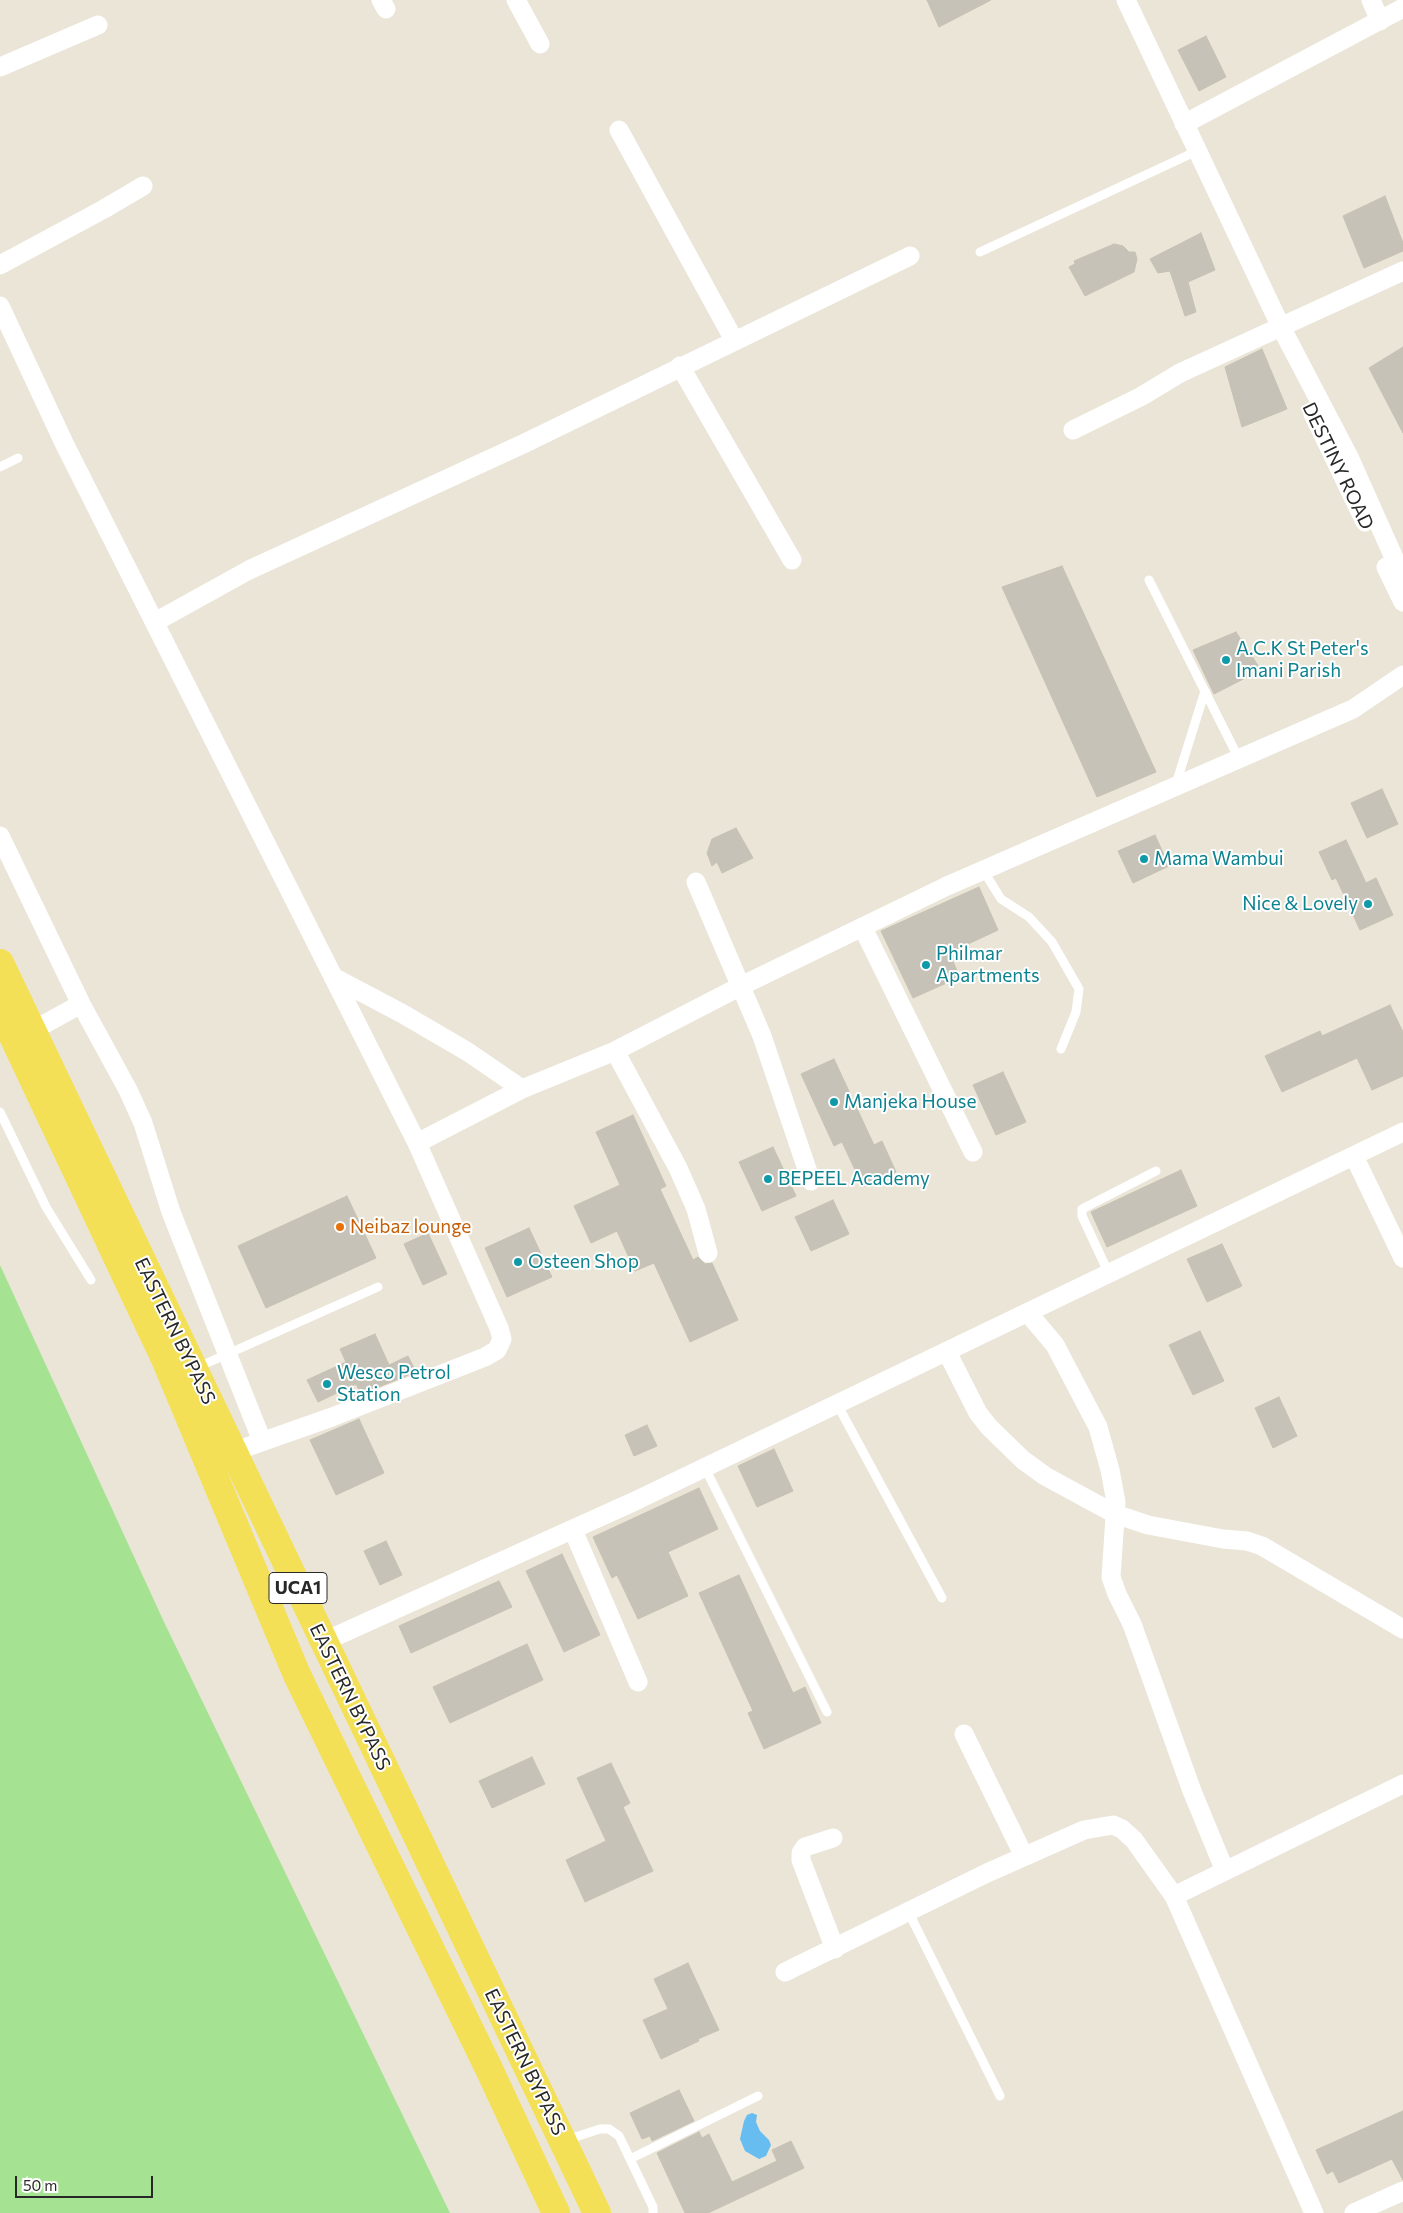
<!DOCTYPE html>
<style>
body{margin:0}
#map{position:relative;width:1403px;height:2213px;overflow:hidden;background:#ebe5d8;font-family:Commissioner,sans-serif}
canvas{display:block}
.scale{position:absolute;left:15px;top:2176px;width:138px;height:22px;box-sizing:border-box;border:2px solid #282828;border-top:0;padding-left:6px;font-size:15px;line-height:18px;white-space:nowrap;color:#282828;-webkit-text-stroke:4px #fff;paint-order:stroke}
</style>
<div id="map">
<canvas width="1403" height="2213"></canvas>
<div class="scale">50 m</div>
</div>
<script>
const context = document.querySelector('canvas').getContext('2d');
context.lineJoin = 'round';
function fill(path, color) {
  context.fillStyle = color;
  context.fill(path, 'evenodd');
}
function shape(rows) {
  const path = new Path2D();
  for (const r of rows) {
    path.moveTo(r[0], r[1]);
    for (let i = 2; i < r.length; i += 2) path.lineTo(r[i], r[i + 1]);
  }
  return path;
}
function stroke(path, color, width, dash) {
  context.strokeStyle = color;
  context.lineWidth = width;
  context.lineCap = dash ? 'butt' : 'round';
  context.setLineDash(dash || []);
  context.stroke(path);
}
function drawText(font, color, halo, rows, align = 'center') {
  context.font = font + ' Commissioner,sans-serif';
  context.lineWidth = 4;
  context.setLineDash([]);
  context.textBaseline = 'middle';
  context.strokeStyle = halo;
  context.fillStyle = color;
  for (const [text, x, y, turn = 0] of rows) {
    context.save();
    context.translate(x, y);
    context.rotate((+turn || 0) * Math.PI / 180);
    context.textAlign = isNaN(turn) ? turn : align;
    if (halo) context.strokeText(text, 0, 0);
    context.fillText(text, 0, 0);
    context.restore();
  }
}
fill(shape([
 [0,1265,164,1622,450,2213,0,2213]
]), '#a5e393');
fill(shape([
 [752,2113,757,2115,756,2122,760,2131,769,2140,771,2145,766,2156,759,2159,745,2151,740,2139,744,2121,747,2115]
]), '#68bdf0');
const building = shape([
 [927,0,991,0,939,27,927,0],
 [1206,36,1226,77,1199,91,1178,50,1206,36],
 [1385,196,1403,243,1403,251,1364,268,1343,216,1385,196],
 [1201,233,1215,270,1188,282,1196,312,1185,316,1170,271,1158,273,1150,259,1201,233],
 [1114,244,1123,246,1129,252,1135,252,1137,259,1134,272,1085,296,1069,267,1075,264,1074,261,1114,244],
 [1403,347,1403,433,1369,368,1403,347],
 [1262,349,1287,409,1242,427,1225,367,1262,349],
 [1062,566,1156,772,1097,797,1002,587,1062,566],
 [1236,632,1261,670,1214,694,1193,650,1236,632],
 [1382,789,1398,824,1367,838,1351,803,1382,789],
 [736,828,753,858,722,873,717,862,712,866,707,853,712,839,736,828],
 [1155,835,1169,866,1133,883,1118,851,1155,835],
 [1346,840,1366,883,1376,878,1393,915,1360,930,1336,878,1332,880,1319,852,1346,840],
 [979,887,998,930,949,953,960,977,913,998,881,931,979,887],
 [1390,1005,1403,1032,1403,1076,1372,1090,1357,1058,1282,1092,1265,1056,1320,1031,1322,1036,1390,1005],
 [834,1059,874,1145,882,1141,896,1172,863,1187,842,1142,834,1146,801,1074,834,1059],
 [1003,1072,1026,1122,996,1135,973,1085,1003,1072],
 [633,1115,666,1186,660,1189,693,1260,698,1257,705,1264,712,1263,738,1320,690,1342,654,1263,635,1271,617,1231,591,1243,574,1206,620,1185,596,1132,633,1115],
 [773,1147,796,1196,762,1211,739,1162,773,1147],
 [1181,1170,1197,1206,1107,1247,1091,1212,1181,1170],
 [347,1196,376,1258,266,1308,238,1246,347,1196],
 [833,1200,849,1234,811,1251,795,1217,833,1200],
 [529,1228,552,1277,507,1297,485,1248,529,1228],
 [428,1233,447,1274,423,1285,404,1244,428,1233],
 [1222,1244,1242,1286,1207,1302,1187,1259,1222,1244],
 [1200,1331,1224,1381,1193,1395,1169,1345,1200,1331],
 [375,1334,389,1365,408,1356,416,1372,361,1394,356,1384,318,1402,307,1380,346,1362,340,1349,375,1334],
 [1279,1397,1297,1436,1273,1448,1255,1408,1279,1397],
 [359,1419,384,1473,336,1495,310,1440,359,1419],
 [647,1425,657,1446,634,1456,625,1435,647,1425],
 [774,1449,793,1491,757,1507,738,1466,774,1449],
 [699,1488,718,1529,668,1552,688,1596,638,1619,617,1575,612,1578,593,1537,699,1488],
 [386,1541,402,1575,380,1585,364,1551,386,1541],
 [562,1554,600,1635,564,1652,526,1571,562,1554],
 [739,1575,793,1693,805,1687,821,1723,764,1749,748,1713,753,1711,699,1593,739,1575],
 [499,1581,512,1607,411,1653,399,1626,499,1581],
 [527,1644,543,1680,450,1723,433,1687,527,1644],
 [532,1757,545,1784,492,1808,479,1781,532,1757],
 [611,1763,630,1803,623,1807,653,1871,585,1902,566,1860,606,1841,577,1778,611,1763],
 [688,1963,719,2030,698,2039,699,2041,661,2059,643,2020,668,2009,654,1979,688,1963],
 [679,2090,694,2121,652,2141,650,2136,642,2139,630,2113,679,2090],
 [1403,2111,1403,2180,1392,2159,1339,2183,1333,2171,1327,2174,1316,2150,1403,2111],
 [699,2132,702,2138,709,2134,732,2182,777,2161,772,2150,791,2141,804,2168,708,2213,685,2213,657,2153,699,2132]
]);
fill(building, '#c6c2b8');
stroke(building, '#c6c1b2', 1);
stroke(shape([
 [980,252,1197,151],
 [0,467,18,458],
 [1149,580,1239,759],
 [1176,784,1205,691],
 [983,870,1001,899,1029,917,1052,942,1079,989,1076,1012,1061,1049],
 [0,1112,46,1207,91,1280],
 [1109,1274,1082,1216,1082,1209,1156,1171],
 [196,1368,378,1287],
 [837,1404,942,1598],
 [705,1468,827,1712],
 [909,1913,1000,2096],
 [566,2140,600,2129,609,2129,619,2136,653,2207,653,2213],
 [630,2159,758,2096]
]), '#fff', 9);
stroke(shape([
 [381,0,386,9],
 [516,0,540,44],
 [1126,0,1281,327,1350,459,1403,578],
 [1371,0,1380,21],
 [0,67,98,25],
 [1184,124,1403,8],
 [619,130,734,340],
 [0,265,104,209,143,186],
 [0,306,65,445,417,1143,499,1328,502,1339,497,1350,485,1357,332,1417,233,1452],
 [680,366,792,560],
 [1313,414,1365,522],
 [1073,430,1142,396,1180,373,1403,271],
 [1386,567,1403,602],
 [155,622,249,570,523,444,910,256],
 [0,836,81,1004,128,1090,143,1123,171,1212,262,1441],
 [696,882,762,1036,811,1181],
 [863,928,973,1152],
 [333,977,403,1014,468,1052,522,1089],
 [32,1031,81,1004],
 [615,1051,678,1168,696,1209,708,1253],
 [417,1143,522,1089,615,1051,741,986,947,886,1353,709,1403,675],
 [1354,1156,1403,1258],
 [1028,1313,1055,1345,1098,1427,1110,1470,1116,1502,1111,1577,1117,1594,1132,1624,1192,1791,1225,1871],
 [947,1352,978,1413,989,1427,1023,1460,1045,1476,1115,1514,1148,1525,1223,1539,1247,1541,1262,1546,1403,1629],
 [573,1530,638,1682],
 [323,1642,633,1502,1403,1132],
 [964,1734,1024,1856],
 [833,1838,805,1847,801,1853,801,1860,835,1949],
 [1174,1896,1403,1784],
 [785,1972,987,1873,1084,1830,1113,1825,1122,1829,1134,1840,1174,1896,1314,2213],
 [1354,2213,1403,2191]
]), '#fff', 19);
stroke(shape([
 [0,963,597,2213],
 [0,1009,165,1359,297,1675,489,2069,556,2213]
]), '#f3e056', 28);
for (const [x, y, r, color] of [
 [1226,660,5,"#0f9aa8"],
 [1144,859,5,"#0f9aa8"],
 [1368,904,5,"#0f9aa8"],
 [926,965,5,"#0f9aa8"],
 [834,1102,5,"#0f9aa8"],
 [768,1179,5,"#0f9aa8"],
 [340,1227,5,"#e8710a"],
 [518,1262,5,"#0f9aa8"],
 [327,1384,5,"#0f9aa8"]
]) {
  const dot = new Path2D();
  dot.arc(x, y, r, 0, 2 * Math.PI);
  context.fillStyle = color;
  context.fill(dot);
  stroke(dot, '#fff', 2);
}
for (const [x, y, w] of [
 [298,1588,58]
]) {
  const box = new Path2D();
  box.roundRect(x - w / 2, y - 15.5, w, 31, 4);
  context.fillStyle = '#fff';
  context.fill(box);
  stroke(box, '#282828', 1);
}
drawText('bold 18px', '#282828', null, [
 ["UCA1",298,1588]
]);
drawText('19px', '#282828', '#fff', [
 ["DESTINY ROAD",1338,466,64],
 ["EASTERN BYPASS",175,1331,64],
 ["EASTERN BYPASS",350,1697,64],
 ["EASTERN BYPASS",525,2062,64]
]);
drawText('19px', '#0d838f', '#fff', [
 ["A.C.K St Peter's",1236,649],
 ["Imani Parish",1236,671],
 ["Mama Wambui",1154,859],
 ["Nice & Lovely",1358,904,"right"],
 ["Philmar",936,954],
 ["Apartments",936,976],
 ["Manjeka House",844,1102],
 ["BEPEEL Academy",778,1179],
 ["Osteen Shop",528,1262],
 ["Wesco Petrol",337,1373],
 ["Station",337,1395]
], 'left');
drawText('19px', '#c56008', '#fff', [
 ["Neibaz lounge",350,1227]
], 'left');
</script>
